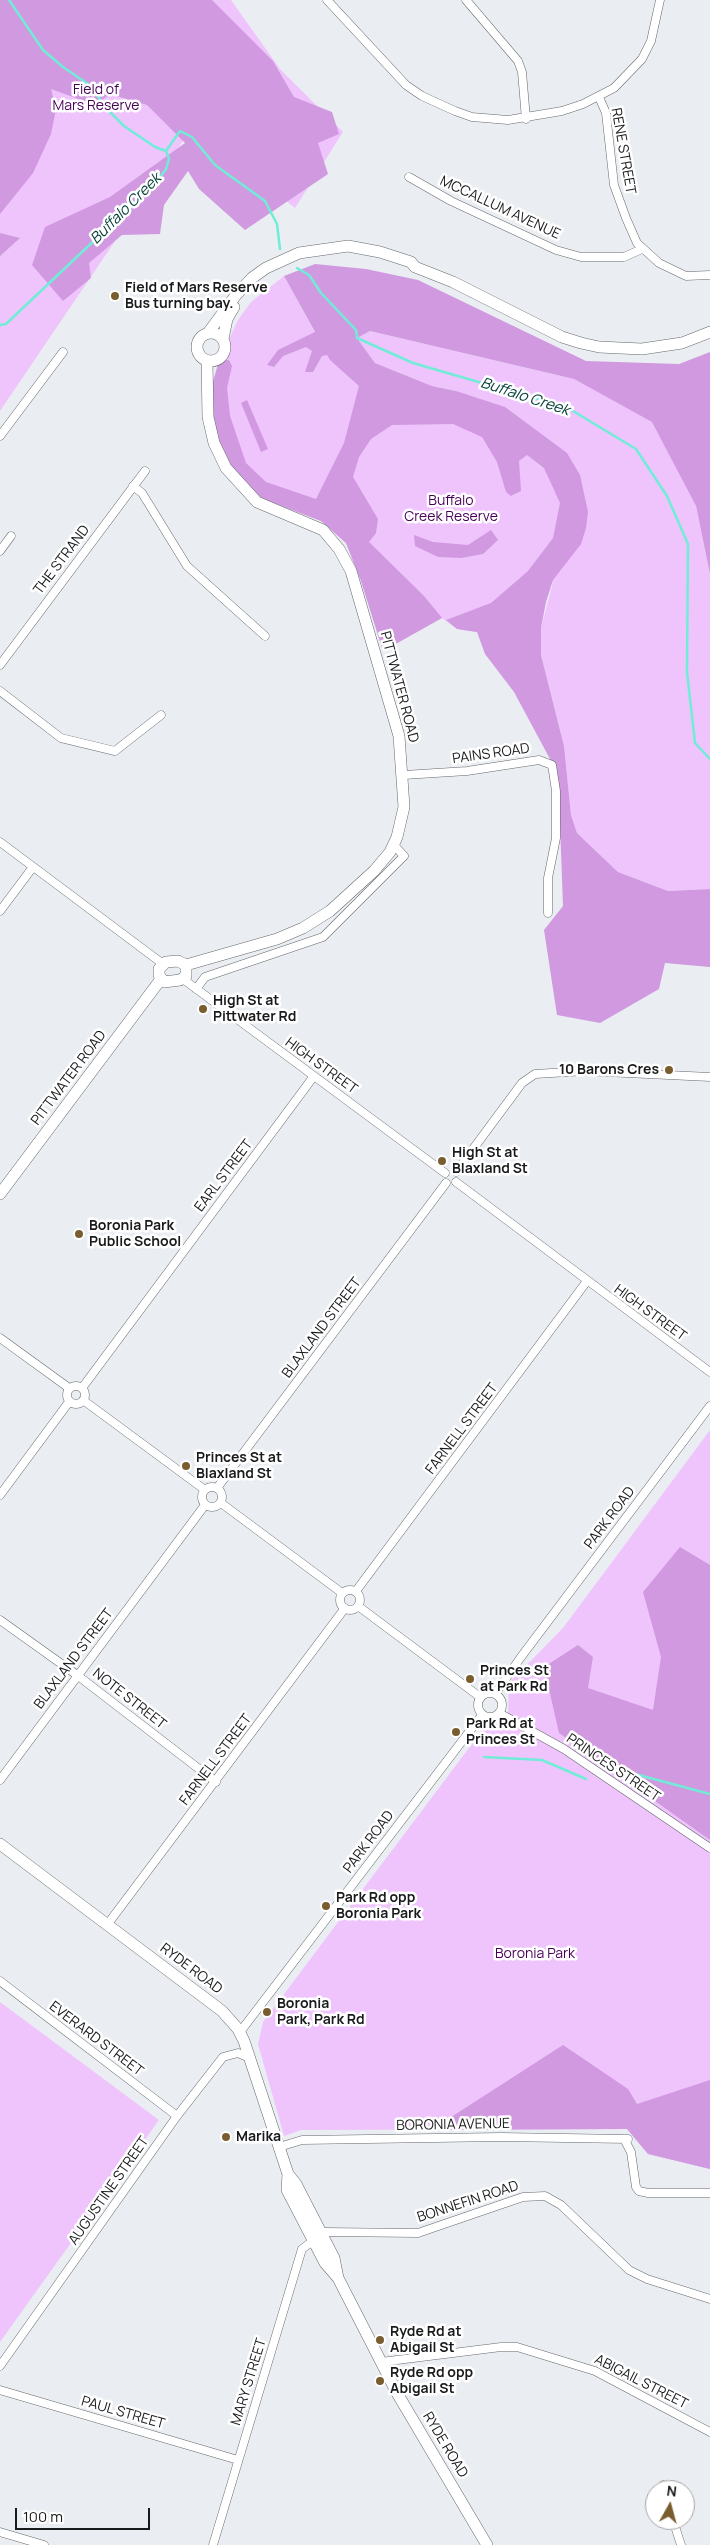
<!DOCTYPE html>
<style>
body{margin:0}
#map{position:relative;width:710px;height:2545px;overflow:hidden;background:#eaeef2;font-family:Manrope,sans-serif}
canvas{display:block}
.north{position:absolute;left:645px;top:2480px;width:50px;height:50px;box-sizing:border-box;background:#fff;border:1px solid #a3a3a4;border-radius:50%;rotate:7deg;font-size:14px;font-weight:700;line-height:20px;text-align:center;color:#191a1c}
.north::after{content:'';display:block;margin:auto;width:18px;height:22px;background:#795d2f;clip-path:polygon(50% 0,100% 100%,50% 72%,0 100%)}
.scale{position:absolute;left:15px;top:2508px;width:135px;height:22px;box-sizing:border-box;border:2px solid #191a1c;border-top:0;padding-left:6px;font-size:15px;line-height:18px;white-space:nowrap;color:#191a1c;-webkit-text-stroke:4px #fff;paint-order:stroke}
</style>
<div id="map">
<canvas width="710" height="2545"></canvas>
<div class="north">N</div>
<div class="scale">100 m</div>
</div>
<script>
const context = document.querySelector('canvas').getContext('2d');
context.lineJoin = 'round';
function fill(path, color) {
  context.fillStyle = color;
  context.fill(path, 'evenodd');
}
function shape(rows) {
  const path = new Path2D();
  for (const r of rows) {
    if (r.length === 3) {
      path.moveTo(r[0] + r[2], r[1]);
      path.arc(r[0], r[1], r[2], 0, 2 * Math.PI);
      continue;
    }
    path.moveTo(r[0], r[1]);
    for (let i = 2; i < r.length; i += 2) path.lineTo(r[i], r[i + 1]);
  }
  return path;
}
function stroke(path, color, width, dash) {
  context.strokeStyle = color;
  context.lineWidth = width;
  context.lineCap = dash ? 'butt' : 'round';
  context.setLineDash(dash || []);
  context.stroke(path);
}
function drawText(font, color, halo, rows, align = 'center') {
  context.font = font + ' Manrope,sans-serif';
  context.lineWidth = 5;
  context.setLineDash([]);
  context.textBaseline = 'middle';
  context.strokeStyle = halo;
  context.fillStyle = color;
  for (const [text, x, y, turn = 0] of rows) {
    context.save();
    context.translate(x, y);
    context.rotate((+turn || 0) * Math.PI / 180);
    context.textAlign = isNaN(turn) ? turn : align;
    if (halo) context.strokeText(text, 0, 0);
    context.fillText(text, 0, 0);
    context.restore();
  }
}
fill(shape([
 [0,0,231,0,280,69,343,132,295,208,193,126,0,411],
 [284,276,330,360,387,397,468,400,456,391,432,386,375,363,357,338,370,331,574,379,653,422,696,506,710,574,710,889,668,891,618,872,577,833,571,815,564,746,541,655,541,628,553,582,487,634,457,629,442,618,383,651,361,581,346,543,321,521,253,495,212,385,219,361,238,320,251,302],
 [710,1430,710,2169,648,2154,627,2129,301,2130,284,2136,258,2044,263,2022,484,1728,508,1718,509,1683,563,1628],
 [0,2002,159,2120,0,2342]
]), '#efc4fc');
fill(shape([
 [0,0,212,0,273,61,294,97,332,112,339,134,318,143,328,174,245,230,199,189,188,171,164,205,160,234,122,235,89,263,91,278,63,301,32,265,45,227,110,197,185,143,147,105,110,94,95,105,51,89,56,109,51,134,33,173,0,214],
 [0,233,20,238,0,256],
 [315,264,366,269,418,280,586,361,679,364,710,352,710,574,696,506,652,422,574,379,370,331,357,338,375,363,432,386,456,391,505,407,567,453,580,475,588,512,586,528,581,544,553,580,546,602,541,628,541,655,564,746,571,815,577,833,618,872,668,891,710,889,710,967,665,963,659,989,600,1023,557,1015,544,930,563,906,560,825,549,773,550,759,514,692,485,654,477,632,457,629,446,620,491,603,528,571,553,538,560,503,544,468,527,455,519,461,521,491,511,496,506,492,497,462,482,437,453,424,392,425,371,439,359,457,353,477,378,519,376,533,369,542,424,596,442,618,383,651,361,581,346,543,321,521,253,495,231,469,214,430,212,385,219,361,229,360,232,366,227,388,230,416,246,463,266,482,316,499,344,443,359,386,330,360,327,355,322,356,313,372,305,372,312,351,306,347,283,356,274,367,267,365,278,350,315,332,284,276],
 [247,400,268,449,261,452,241,403],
 [491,530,498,540,483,554,461,558,438,557,415,546,414,535,433,542,468,545],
 [680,1547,710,1565,710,1840,559,1733,544,1667,578,1645,593,1657,588,1688,653,1710,661,1657,643,1592],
 [563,2045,628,2089,637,2104,710,2080,710,2169,648,2154,627,2129,431,2130]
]), '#d099e0');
stroke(shape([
 [9,0,43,50,63,67,88,84,110,112,124,126,155,147,166,151],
 [166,151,180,131,192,137,215,165,265,201,277,224,280,249],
 [297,268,309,275,321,293,356,330,357,338,413,363,568,408,636,449,667,496,688,544,687,672,695,743,710,759],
 [0,325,6,324,157,181,166,169,169,159,166,151],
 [484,1757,542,1760,586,1779],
 [605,1766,710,1794]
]), '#71ecd7', 2.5);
const street = shape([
 [327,0,406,85,422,96,455,111,472,117,508,120,562,111,583,104,614,88,642,59,651,41,660,0],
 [466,0,518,61,522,72,526,119],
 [599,97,606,113,614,185,626,218,637,243,659,263,686,276,710,275],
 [409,177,451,201,556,250,581,257,624,257,642,249],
 [0,436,63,352],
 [133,486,142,493,187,566,265,636],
 [0,551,11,536],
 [0,665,145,471],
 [0,691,61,738,115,751,161,715],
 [404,775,467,771,539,760,552,765,556,791,556,838,548,878,548,913],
 [0,842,163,964],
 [0,911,33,867],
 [183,979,445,1173],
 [196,989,205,977,323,937,404,856,394,845],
 [456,1172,522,1083,535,1074,585,1071,710,1077],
 [456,1182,710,1372],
 [0,1338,69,1388],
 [76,1395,9],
 [82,1388,314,1076],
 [83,1400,205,1490],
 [212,1497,10],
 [217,1488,446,1183],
 [0,1495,69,1402],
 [221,1503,342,1593],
 [350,1600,10],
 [356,1591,587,1281],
 [358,1606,480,1697],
 [0,1620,77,1675,216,1782],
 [490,1705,12],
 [495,1694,521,1657,710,1406],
 [499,1713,564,1749,710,1848],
 [0,1780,205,1505],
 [107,1925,345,1608],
 [0,1981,177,2116],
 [240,2032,482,1715],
 [624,2139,631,2152,636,2187,639,2191,648,2193,710,2193],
 [279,2147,302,2140,501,2137,628,2139],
 [381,2362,501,2347,517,2347,595,2371,710,2432],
 [0,2366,177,2116,223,2057,238,2053,250,2058],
 [0,2390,238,2460],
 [663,2485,664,2490],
 [673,2520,681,2545],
 [0,2532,44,2545],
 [213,2545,302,2249,325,2232,418,2233,523,2197,545,2196,561,2205,629,2270,647,2279,710,2299]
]);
const secondary = shape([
 [211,347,14],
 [208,333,236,295,252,278,266,268,299,253,348,246,380,252,411,262,415,267,453,282,562,337,581,343,599,347,642,349,682,343,710,332],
 [223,339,227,319,234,307],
 [178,961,186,965,186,976,180,980,164,982,159,975,159,969,166,962,178,961],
 [186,965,277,939,303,928,330,911,374,871,390,852,397,837,404,807,399,736,351,571,339,549,323,530,257,502,226,468,214,443,208,417,207,361],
 [0,1194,161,979],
 [0,1844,222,2011,238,2029,244,2041,288,2174,296,2184,334,2258,338,2278],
 [288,2174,287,2190,325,2263,338,2278,397,2393,487,2545]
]);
stroke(street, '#64686b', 9);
stroke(secondary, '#64686b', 12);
stroke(street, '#fff', 8);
stroke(secondary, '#fff', 11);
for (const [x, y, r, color] of [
 [115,296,5,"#795d2f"],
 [203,1009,5,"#795d2f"],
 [669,1070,5,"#795d2f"],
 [442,1161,5,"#795d2f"],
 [79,1234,5,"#795d2f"],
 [186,1466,5,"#795d2f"],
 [470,1679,5,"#795d2f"],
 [456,1732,5,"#795d2f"],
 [326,1906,5,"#795d2f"],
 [267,2012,5,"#795d2f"],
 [226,2137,5,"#795d2f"],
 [380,2340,5,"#795d2f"],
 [380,2381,5,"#795d2f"]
]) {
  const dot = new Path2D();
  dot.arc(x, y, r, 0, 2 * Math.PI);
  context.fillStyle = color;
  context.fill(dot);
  stroke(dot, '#fff', 2);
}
drawText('14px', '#480059', '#fff', [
 ["Field of",96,90],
 ["Mars Reserve",96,106],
 ["Buffalo",451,501],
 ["Creek Reserve",451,517],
 ["Boronia Park",535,1954]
]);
drawText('14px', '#191a1c', '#fff', [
 ["RENE STREET",623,151,80],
 ["MCCALLUM AVENUE",500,208,25],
 ["THE STRAND",62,560,-53],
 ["PITTWATER ROAD",399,687,75],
 ["PAINS ROAD",491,754,-8],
 ["HIGH STREET",321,1066,36],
 ["PITTWATER ROAD",69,1078,-53],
 ["EARL STREET",224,1176,-53],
 ["HIGH STREET",650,1313,36],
 ["BLAXLAND STREET",322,1328,-53],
 ["FARNELL STREET",462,1429,-53],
 ["PARK ROAD",610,1518,-53],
 ["BLAXLAND STREET",74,1659,-53],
 ["NOTE STREET",129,1699,38],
 ["FARNELL STREET",216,1760,-53],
 ["PRINCES STREET",613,1768,34],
 ["PARK ROAD",369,1842,-53],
 ["RYDE ROAD",191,1969,37],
 ["EVERARD STREET",96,2039,37],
 ["BORONIA AVENUE",453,2125,-1],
 ["AUGUSTINE STREET",109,2191,-55],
 ["BONNEFIN ROAD",468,2202,-18],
 ["MARY STREET",249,2382,-73],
 ["ABIGAIL STREET",641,2382,27],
 ["PAUL STREET",123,2413,16],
 ["RYDE ROAD",445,2445,59]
]);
drawText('bold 14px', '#191a1c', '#fff', [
 ["Field of Mars Reserve",125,288],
 ["Bus turning bay.",125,304],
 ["High St at",213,1001],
 ["Pittwater Rd",213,1017],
 ["10 Barons Cres",659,1070,"right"],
 ["High St at",452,1153],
 ["Blaxland St",452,1169],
 ["Boronia Park",89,1226],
 ["Public School",89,1242],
 ["Princes St at",196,1458],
 ["Blaxland St",196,1474],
 ["Princes St",480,1671],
 ["at Park Rd",480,1687],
 ["Park Rd at",466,1724],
 ["Princes St",466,1740],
 ["Park Rd opp",336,1898],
 ["Boronia Park",336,1914],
 ["Boronia",277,2004],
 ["Park, Park Rd",277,2020],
 ["Marika",236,2137],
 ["Ryde Rd at",390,2332],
 ["Abigail St",390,2348],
 ["Ryde Rd opp",390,2373],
 ["Abigail St",390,2389]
], 'left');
drawText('italic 15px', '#064139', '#fff', [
 ["Buffalo Creek",126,209,-45],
 ["Buffalo Creek",525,397,18]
]);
</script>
